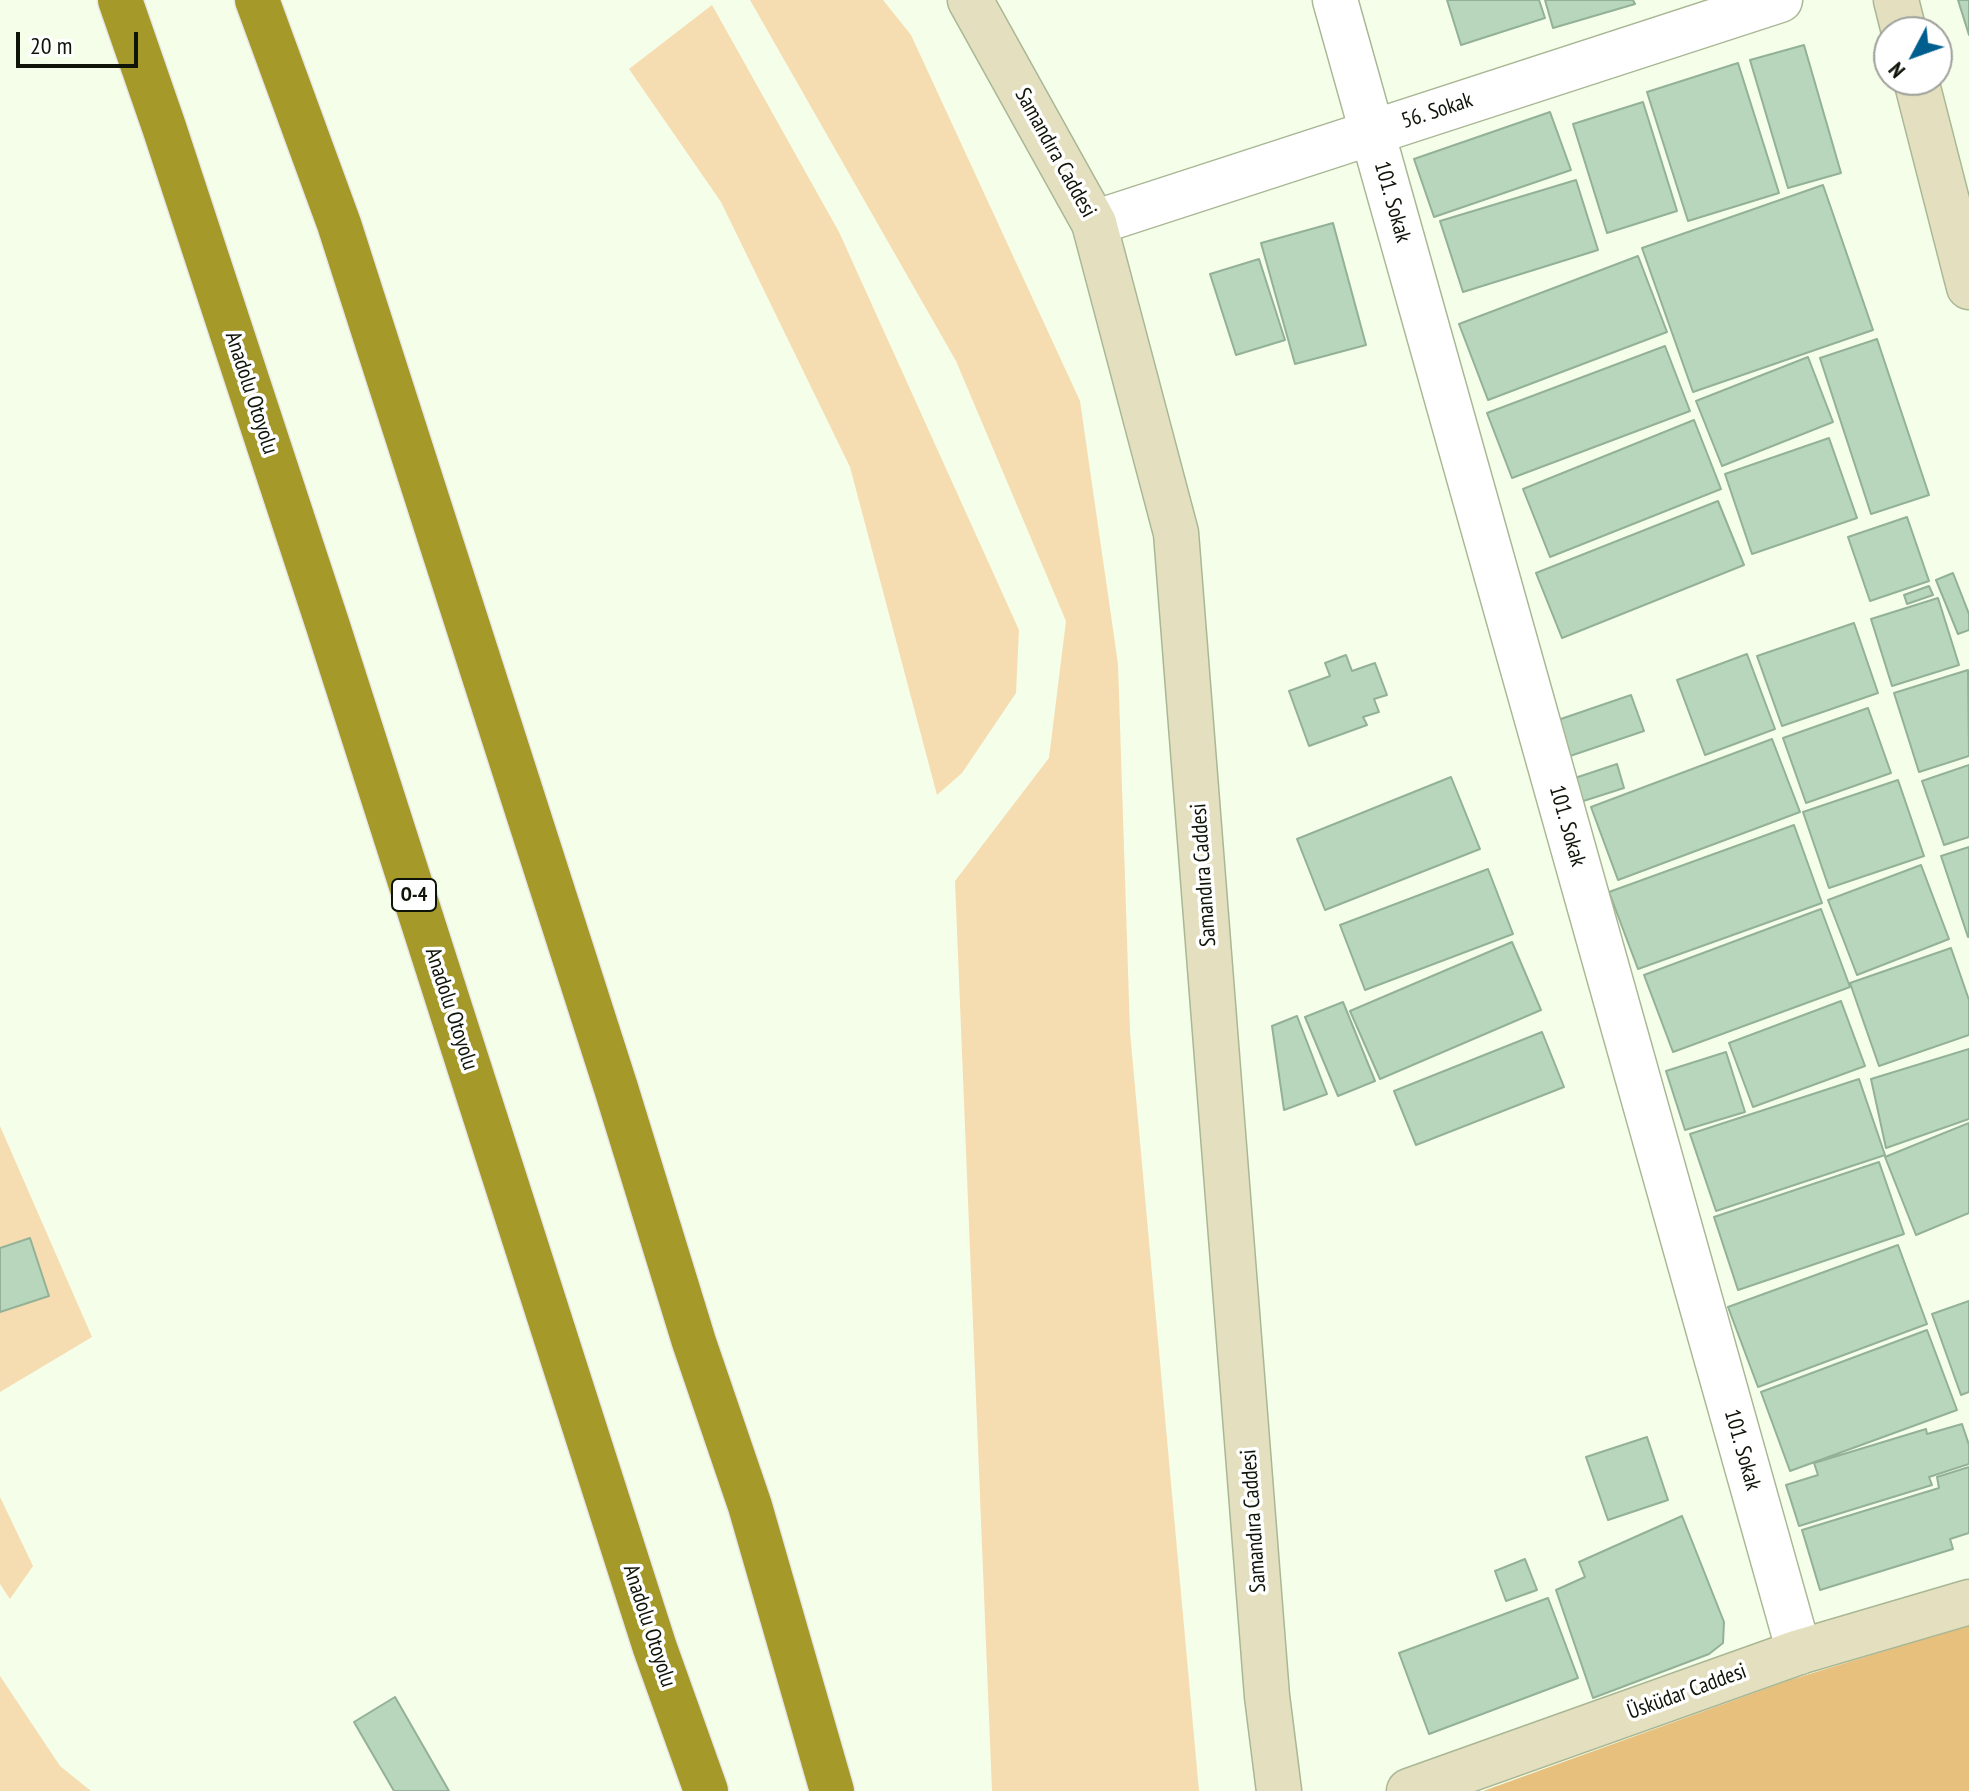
<!DOCTYPE html>
<meta charset="utf-8">
<style>
body{margin:0}
#map{position:relative;width:1969px;height:1791px;overflow:hidden;background:#f5fee9;font-family:"PT Sans Narrow",sans-serif}
canvas{display:block}
.north{position:absolute;left:1873px;top:16px;width:80px;height:80px;box-sizing:border-box;background:#fff;border:2px solid #9fa19c;border-radius:50%;rotate:229deg;font-size:22px;font-weight:700;line-height:32px;text-align:center;color:#0f1408}
.north::after{content:'';display:block;margin:auto;width:28px;height:36px;background:#005e8e;clip-path:polygon(50% 0,100% 100%,50% 72%,0 100%)}
.scale{position:absolute;left:16px;top:32px;width:122px;height:36px;box-sizing:border-box;border:4px solid #0f1408;border-top:0;padding-left:10px;font-size:24px;line-height:28px;white-space:nowrap;color:#0f1408;-webkit-text-stroke:6px #fff;paint-order:stroke}
</style>
<div id="map">
<canvas width="1969" height="1791"></canvas>
<div class="north">N</div>
<div class="scale">20 m</div>
</div>
<script>
const context = document.querySelector('canvas').getContext('2d');
context.lineJoin = 'round';
function fill(path, color) {
  context.fillStyle = color;
  context.fill(path, 'evenodd');
}
function shape(rows) {
  const path = new Path2D();
  for (const r of rows) {
    path.moveTo(r[0], r[1]);
    for (let i = 2; i < r.length; i += 2) path.lineTo(r[i], r[i + 1]);
  }
  return path;
}
function stroke(path, color, width, dash) {
  context.strokeStyle = color;
  context.lineWidth = width;
  context.lineCap = dash ? 'butt' : 'round';
  context.setLineDash(dash || []);
  context.stroke(path);
}
function drawText(font, color, halo, rows, align = 'center') {
  context.font = font + ' "PT Sans Narrow",sans-serif';
  context.lineWidth = 7;
  context.setLineDash([]);
  context.textBaseline = 'middle';
  context.strokeStyle = halo;
  context.fillStyle = color;
  for (const [text, x, y, turn = 0] of rows) {
    context.save();
    context.translate(x, y);
    context.rotate((+turn || 0) * Math.PI / 180);
    context.textAlign = isNaN(turn) ? turn : align;
    if (halo) context.strokeText(text, 0, 0);
    context.fillText(text, 0, 0);
    context.restore();
  }
}
fill(shape([
 [750,0,883,0,911,35,1080,401,1118,664,1130,1032,1199,1791,992,1791,955,881,1049,758,1066,621,956,361],
 [712,5,839,232,1019,630,1016,693,962,773,937,795,850,467,721,202,629,69],
 [0,1126,92,1337,0,1392],
 [0,1497,33,1566,10,1599,0,1584],
 [0,1676,60,1766,91,1791,0,1791]
]), '#f6dcb1');
fill(shape([
 [1969,1625,1969,1791,1483,1791,1790,1680]
]), '#e8c07e');
const building = shape([
 [1447,0,1539,0,1545,18,1461,45,1447,0],
 [1545,0,1633,0,1635,4,1553,28,1545,0],
 [1958,0,1969,0,1969,35,1958,0],
 [1804,45,1841,173,1788,188,1750,60,1804,45],
 [1738,63,1779,193,1688,221,1647,92,1738,63],
 [1643,102,1677,211,1607,233,1573,124,1643,102],
 [1550,112,1571,170,1434,217,1414,159,1550,112],
 [1576,180,1598,250,1463,292,1440,221,1576,180],
 [1823,185,1873,330,1693,392,1642,248,1823,185],
 [1333,223,1366,345,1295,364,1261,243,1333,223],
 [1638,256,1667,332,1488,400,1459,324,1638,256],
 [1259,259,1285,340,1236,355,1210,274,1259,259],
 [1877,339,1929,495,1871,514,1820,358,1877,339],
 [1665,346,1690,411,1512,478,1487,413,1665,346],
 [1808,357,1833,422,1722,466,1696,401,1808,357],
 [1694,420,1721,489,1550,557,1523,489,1694,420],
 [1829,438,1857,518,1752,554,1725,474,1829,438],
 [1718,501,1744,565,1562,638,1536,573,1718,501],
 [1907,517,1929,581,1870,601,1848,537,1907,517],
 [1953,573,1969,614,1969,630,1958,634,1936,580,1953,573],
 [1929,586,1933,595,1907,604,1904,595,1929,586],
 [1938,598,1959,665,1892,686,1871,619,1938,598],
 [1854,623,1878,693,1782,726,1757,656,1854,623],
 [1747,654,1775,729,1705,755,1677,680,1747,654],
 [1346,655,1352,671,1375,663,1387,695,1374,699,1379,712,1363,717,1367,725,1309,746,1289,691,1330,676,1325,663,1346,655],
 [1968,670,1969,756,1919,772,1894,693,1968,670],
 [1631,695,1644,731,1564,758,1552,722,1631,695],
 [1868,708,1891,773,1806,803,1783,738,1868,708],
 [1772,739,1800,812,1618,880,1591,807,1772,739],
 [1617,764,1624,788,1574,804,1566,781,1617,764],
 [1969,765,1969,837,1944,845,1922,781,1969,765],
 [1451,777,1480,849,1325,910,1297,839,1451,777],
 [1898,780,1924,856,1829,888,1803,812,1898,780],
 [1794,825,1822,903,1638,969,1609,892,1794,825],
 [1969,847,1969,937,1968,937,1941,856,1969,847],
 [1921,865,1949,939,1857,975,1828,900,1921,865],
 [1488,869,1513,934,1365,990,1340,925,1488,869],
 [1821,909,1850,987,1673,1052,1644,975,1821,909],
 [1512,942,1541,1010,1380,1079,1350,1011,1512,942],
 [1951,948,1969,1000,1969,1035,1879,1066,1850,983,1951,948],
 [1841,1001,1865,1066,1753,1107,1729,1043,1841,1001],
 [1343,1002,1375,1081,1338,1096,1305,1017,1343,1002],
 [1297,1016,1327,1094,1284,1110,1272,1026,1297,1016],
 [1542,1032,1564,1087,1416,1145,1394,1091,1542,1032],
 [1969,1049,1969,1119,1886,1148,1871,1079,1969,1049],
 [1726,1052,1745,1112,1685,1130,1666,1071,1726,1052],
 [1859,1079,1885,1155,1716,1211,1690,1134,1859,1079],
 [1969,1123,1969,1213,1916,1235,1885,1157,1969,1123],
 [1879,1162,1904,1234,1738,1290,1714,1217,1879,1162],
 [30,1238,49,1296,0,1312,0,1248,30,1238],
 [1898,1245,1927,1324,1758,1387,1728,1307,1898,1245],
 [1969,1301,1969,1392,1961,1395,1932,1314,1969,1301],
 [1927,1330,1957,1410,1790,1471,1761,1392,1927,1330],
 [1962,1424,1969,1445,1969,1464,1929,1477,1932,1485,1799,1526,1786,1485,1818,1475,1814,1463,1926,1429,1927,1434,1962,1424],
 [1647,1437,1668,1500,1608,1520,1586,1457,1647,1437],
 [1969,1467,1969,1533,1950,1539,1953,1549,1820,1590,1802,1530,1939,1488,1937,1477,1969,1467],
 [1682,1516,1724,1622,1723,1643,1709,1654,1593,1698,1556,1590,1585,1577,1579,1562,1682,1516],
 [1525,1559,1537,1590,1506,1601,1495,1571,1525,1559],
 [1548,1598,1578,1678,1429,1734,1399,1653,1548,1598],
 [395,1697,449,1791,394,1791,354,1722,395,1697]
]);
fill(building, '#b7d6bb');
stroke(building, '#93b197', 2);
const street = shape([
 [1335,0,1799,1652],
 [1094,223,1780,0]
]);
const secondary = shape([
 [970,0,1094,223,1176,533,1267,1696,1279,1791],
 [1896,0,1904,32],
 [1916,80,1969,287],
 [1409,1791,1799,1652,1969,1602]
]);
const highway = shape([
 [120,0,164,127,328,626,655,1648,706,1791],
 [257,0,339,224,616,1088,694,1342,750,1506,832,1791]
]);
stroke(street, '#a9b795', 47);
stroke(secondary, '#a9b795', 47);
stroke(highway, '#e7e8e6', 47);
stroke(street, '#fff', 44);
stroke(secondary, '#e4e0bf', 44);
stroke(highway, '#a59929', 44);
for (const [x, y, w] of [
 [414,895,44]
]) {
  const box = new Path2D();
  box.roundRect(x - w / 2, y - 16, w, 32, 6);
  context.fillStyle = '#fff';
  context.fill(box);
  stroke(box, '#0f1408', 2);
}
drawText('bold 20px', '#0f1408', null, [
 ["O-4",414,895]
]);
drawText('22px', '#0f1408', '#fff', [
 ["56. Sokak",1437,111,-18],
 ["Samandıra Caddesi",1055,153,61],
 ["101. Sokak",1392,202,74],
 ["Anadolu Otoyolu",251,393,72],
 ["101. Sokak",1567,826,74],
 ["Samandıra Caddesi",1204,875,-94],
 ["Anadolu Otoyolu",451,1009,72],
 ["101. Sokak",1742,1450,74],
 ["Samandıra Caddesi",1254,1521,-94],
 ["Anadolu Otoyolu",649,1626,72],
 ["Üsküdar Caddesi",1687,1692,-20]
]);
</script>
